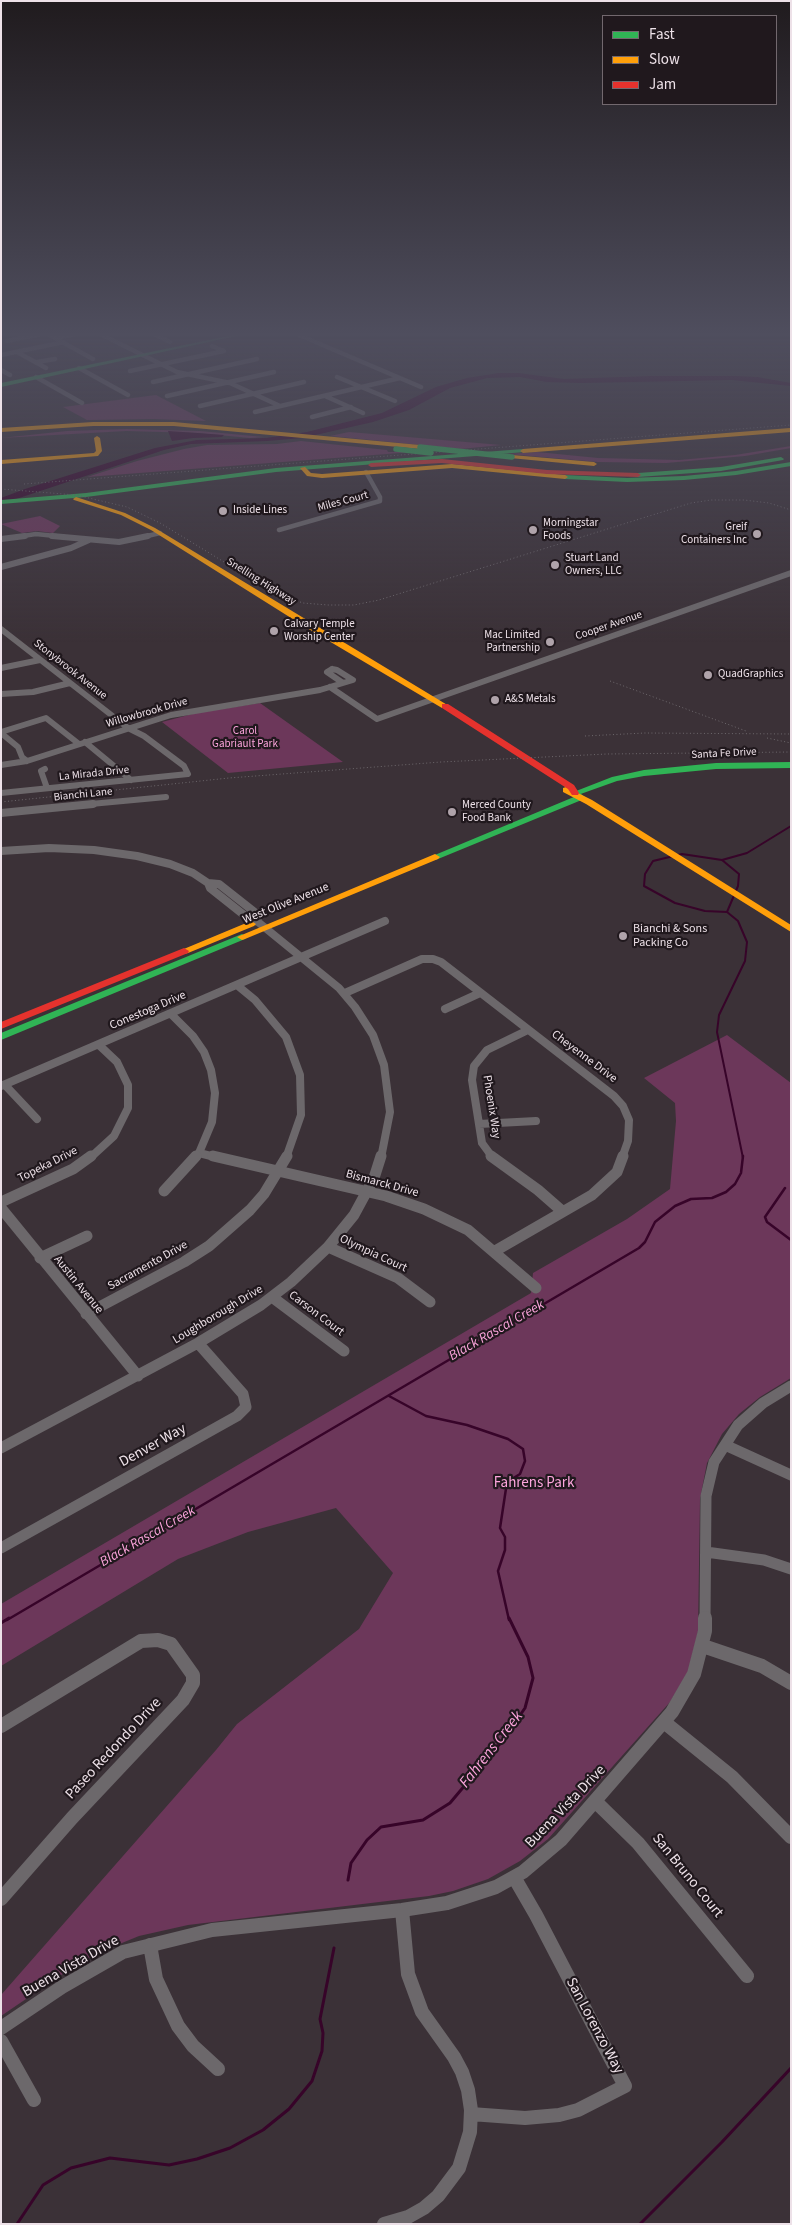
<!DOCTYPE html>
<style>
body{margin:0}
#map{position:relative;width:792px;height:2225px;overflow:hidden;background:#3b3137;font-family:"Source Sans 3",sans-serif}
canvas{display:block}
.frame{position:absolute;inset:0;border:2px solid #ede1e8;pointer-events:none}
.legend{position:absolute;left:602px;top:15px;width:175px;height:90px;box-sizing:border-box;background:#20181d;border:1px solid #72686e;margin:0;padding:6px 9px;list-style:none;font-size:15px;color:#ede1e8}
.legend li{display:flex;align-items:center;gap:10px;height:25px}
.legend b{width:25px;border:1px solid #72686e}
</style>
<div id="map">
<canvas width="792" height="2225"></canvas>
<div class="frame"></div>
<ul class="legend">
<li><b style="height:6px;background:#30b455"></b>Fast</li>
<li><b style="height:6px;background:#ff9f0a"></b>Slow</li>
<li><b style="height:6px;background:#e5322d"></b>Jam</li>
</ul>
</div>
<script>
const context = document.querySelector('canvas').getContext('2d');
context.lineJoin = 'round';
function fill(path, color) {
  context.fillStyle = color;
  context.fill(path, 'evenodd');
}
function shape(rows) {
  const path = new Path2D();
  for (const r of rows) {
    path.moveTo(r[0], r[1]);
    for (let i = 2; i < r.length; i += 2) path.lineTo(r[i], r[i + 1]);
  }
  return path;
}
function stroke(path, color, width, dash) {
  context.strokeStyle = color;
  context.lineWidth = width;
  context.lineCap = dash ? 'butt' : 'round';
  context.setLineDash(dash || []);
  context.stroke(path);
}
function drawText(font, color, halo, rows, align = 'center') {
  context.font = font + ' "Source Sans 3",sans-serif';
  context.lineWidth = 4.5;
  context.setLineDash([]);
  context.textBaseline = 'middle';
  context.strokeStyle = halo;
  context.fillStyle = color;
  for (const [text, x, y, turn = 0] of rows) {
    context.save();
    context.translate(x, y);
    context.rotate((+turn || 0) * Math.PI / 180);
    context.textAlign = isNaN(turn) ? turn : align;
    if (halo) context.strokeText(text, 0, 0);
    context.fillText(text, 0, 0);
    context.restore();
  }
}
fill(shape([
 [156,395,206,421,153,419,87,420,63,407],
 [127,429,200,431,264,437,250,438,197,433,126,431,1,438,67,431],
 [349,432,501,445,461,449,330,436],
 [301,441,387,450,388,452,413,452,87,477,137,461,184,449,207,445,277,444],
 [791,446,791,448,745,456,666,463,598,462,507,454,537,452,598,458,679,460,735,455],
 [40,516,60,526,53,533,37,531,22,533,1,524],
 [260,703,343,762,228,773,162,722,196,713],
 [727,1035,791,1083,791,1378,760,1397,739,1414,722,1434,707,1463,700,1499,698,1632,688,1672,670,1702,548,1839,520,1861,488,1879,453,1891,429,1896,188,1925,139,1936,100,1952,73,1967,1,2016,1,1995,216,1750,237,1724,359,1629,393,1573,336,1508,248,1532,178,1559,1,1666,1,1604,531,1293,533,1273,627,1219,670,1189,676,1121,675,1103,644,1078]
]), '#6c375a');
fill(shape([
 [499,373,518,373,564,379,653,376,734,376,757,377,791,383,791,386,732,380,581,383,547,382,520,377,487,378,450,388,409,410,373,422,302,438,267,441,191,444,164,450,1,504,1,498,25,489,155,448,197,440,266,438,307,432,382,413,436,387,467,378],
 [168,431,197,433,224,435,222,437,193,438,172,441]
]), '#370429');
stroke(shape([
 [682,854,722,860,739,874,738,886,727,912,705,911,675,903,644,886,645,874,653,861,682,854],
 [722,860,747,853,791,826],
 [727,912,738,921,747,942,745,961,719,1015,717,1032,743,1158]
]), '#370429', 2);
stroke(shape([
 [785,1188,765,1217,767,1222,791,1240],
 [389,1396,426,1416,467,1425,508,1439,523,1449,525,1461,520,1474,507,1482,500,1528,505,1537,505,1550,498,1571,509,1620],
 [7,1620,639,1248,645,1242,655,1222,675,1206,691,1199,712,1198,726,1192,735,1184,741,1173,743,1156]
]), '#370429', 2.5);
stroke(shape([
 [1,1623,9,1618],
 [348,1880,351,1863,367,1840,381,1827,423,1820,450,1803,503,1740,525,1708,533,1678,528,1657,509,1618],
 [17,2224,43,2185,71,2168,110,2158,169,2165,197,2159,230,2148,263,2130,289,2109,312,2081,322,2051,323,2033,320,2019,334,1948],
 [640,2224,722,2142,791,2068]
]), '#370429', 3);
stroke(shape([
 [44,332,93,359],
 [96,332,177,372,230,383,280,406],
 [150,332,170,342],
 [201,332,207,334],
 [292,332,421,387],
 [55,338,86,332],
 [7,341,47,333],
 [17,352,46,368],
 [1,355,64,342],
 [37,362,55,359],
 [79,368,128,395],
 [1,370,10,375],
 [130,371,224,351,212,346],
 [36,377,82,403],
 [337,377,395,401],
 [153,382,257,359],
 [167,396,274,372],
 [325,396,363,413],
 [200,406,304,382],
 [255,412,400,378],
 [312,417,351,407],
 [279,530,380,501,380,497,366,472],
 [16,537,36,534,65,537],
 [143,537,160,533]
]), '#6c686b', 4.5);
stroke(shape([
 [52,536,119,542,148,536],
 [1,539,25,536],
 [1,567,71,548,89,540],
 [1,629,128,728,144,736,184,766,188,774,1,793],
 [1,668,40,660],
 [332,669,337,670,353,680,343,683,327,672,332,669],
 [330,687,377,719,791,573],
 [1,694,33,692,70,683],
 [1,732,46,718,79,744],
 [1,733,18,747,22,757,27,761],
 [85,742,131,780],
 [1,765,27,761,171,715,320,690,343,683],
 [45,769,41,771,47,788],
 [80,805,166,797]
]), '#6c686b', 6);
stroke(shape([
 [1,813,93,804],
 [1,851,49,848,94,850,137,856,170,864,193,873,208,883,219,884,257,914,258,922],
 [208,883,210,888,249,919,258,922,339,988,355,1007,373,1035,384,1065,390,1112,381,1158],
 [238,986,255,1000,286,1037,300,1075,301,1115,286,1158],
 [345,993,422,959,433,959,441,962,614,1096,623,1106,629,1120,628,1141,622,1158],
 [445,1009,480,993],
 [171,1014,193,1036,204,1052,211,1070,215,1093,212,1122,199,1153,195,1158],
 [5,1085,37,1119],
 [1,1086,385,921],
 [479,1124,536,1121],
 [199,1153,219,1158],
 [90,1158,114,1136,128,1108,128,1085,117,1062,99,1045],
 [493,1158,482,1143,472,1080,474,1066,487,1050,528,1030]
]), '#6c686b', 8);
stroke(shape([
 [213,1156,386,1196,424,1209,468,1230,536,1288],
 [491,1156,538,1190,562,1211],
 [164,1191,196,1156],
 [1,1202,73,1169,91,1156],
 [1,1208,138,1376],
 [328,1247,398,1278,430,1302],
 [495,1251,592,1195,617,1172,623,1156],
 [40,1258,87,1236],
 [272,1297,344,1351],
 [86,1314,184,1262,209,1246,250,1210,264,1194,287,1156],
 [725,1445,791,1475],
 [1,1448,198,1343,261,1305,291,1282,328,1247,354,1215,374,1178,381,1156],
 [1,1548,237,1416,246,1407,243,1394,198,1343],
 [706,1552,764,1560,791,1569],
 [705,1620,706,1496,714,1462,738,1425,763,1403,791,1386]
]), '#6c686b', 11);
stroke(shape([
 [703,1646,762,1666,791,1683],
 [664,1722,732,1777,791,1837],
 [1,1726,141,1641,158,1640,171,1644,193,1675,193,1683,183,1700,72,1818,1,1899],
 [596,1802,638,1843,747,1976],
 [150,1945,156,1979,178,2026,193,2046,218,2069],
 [1,2028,62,1987,123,1952,212,1930,402,1910,447,1903,496,1887,523,1872,561,1840,672,1712,694,1674,705,1631,705,1618],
 [1,2041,34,2100],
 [471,2114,525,2118,559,2115,578,2110,625,2086,536,1915,514,1877],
 [384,2224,408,2217,424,2208,438,2196,459,2168,470,2132,471,2110,468,2090,462,2072,454,2057,422,2012,408,1974,402,1910]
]), '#6c686b', 14);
fill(shape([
 [247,332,255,332,1,387,1,383,247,332],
 [523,449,525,450,525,452,276,472,86,497,1,504,1,500,86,493,276,468,523,449],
 [781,457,784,459,783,460,721,471,638,477,635,475,638,473,721,467,781,457],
 [791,462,791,466,736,475,684,480,627,482,565,479,562,477,565,475,627,478,684,476,736,471,791,462],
 [791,762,791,768,716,769,644,776,617,781,575,796,571,793,612,777,644,770,716,763,791,762],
 [581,794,585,797,584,799,438,859,435,860,430,857,581,794],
 [242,934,247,937,245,939,1,1040,1,1033,242,934]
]), '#30b455');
fill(shape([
 [93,422,174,422,420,445,423,447,420,449,174,426,93,426,1,432,1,428,93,422],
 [790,428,791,432,523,453,520,451,523,449,790,428],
 [97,436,100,438,102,451,98,456,1,464,1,460,94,453,96,451,94,438,97,436],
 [512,455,594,462,597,464,594,466,510,458,509,457,512,455],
 [452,464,565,475,568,477,565,479,452,468,322,478,307,476,300,468,305,467,311,473,322,474,452,464],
 [76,497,125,513,155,528,449,706,442,708,307,628,151,530,121,515,74,500,73,499,76,497],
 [566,787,592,800,791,925,791,932,586,804,563,792,563,788,566,787],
 [435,854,440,857,438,859,245,939,242,940,237,937,435,854],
 [251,921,256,924,254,926,188,953,184,954,179,951,251,921]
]), '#ff9f0a');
fill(shape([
 [442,459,547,470,638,473,641,475,638,477,547,474,442,463,371,467,368,465,371,463,442,459],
 [442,704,448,704,574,785,579,793,578,795,572,795,568,789,442,708,442,704],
 [184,948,189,951,188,953,1,1029,1,1022,184,948]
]), '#e5322d');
stroke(shape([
 [24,484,791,425],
 [1,489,76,495,127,507,160,523,275,593,303,603,328,605,354,605,379,600,691,503,711,500,744,500,769,503,791,510],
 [610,681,746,731],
 [585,736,645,733,791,734],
 [767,738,791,743],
 [1,802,229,778,441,762,607,754,791,752]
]), '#6e696d', 1, [1, 2.5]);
stroke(shape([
 [420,447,512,457],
 [396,449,431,453]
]), '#30b455', 5.5);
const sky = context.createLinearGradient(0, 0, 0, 643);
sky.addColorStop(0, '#201b1e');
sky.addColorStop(0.52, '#4f4e5e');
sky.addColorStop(1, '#4f4e5e00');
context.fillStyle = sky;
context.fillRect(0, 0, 792, 643);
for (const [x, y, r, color] of [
 [223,511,5,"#afa3aa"],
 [533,530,5,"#afa3aa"],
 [757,534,5,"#afa3aa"],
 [555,565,5,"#afa3aa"],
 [274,631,5,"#afa3aa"],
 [550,642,5,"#afa3aa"],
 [708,675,5,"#afa3aa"],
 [495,700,5,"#afa3aa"],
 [452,812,5,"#afa3aa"],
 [623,936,5,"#afa3aa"]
]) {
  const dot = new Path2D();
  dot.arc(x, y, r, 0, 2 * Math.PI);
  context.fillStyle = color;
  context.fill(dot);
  stroke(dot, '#20181d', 2);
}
drawText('11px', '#ede1e8', '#20181d', [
 ["Miles Court",343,502,-15],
 ["Snelling Highway",261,582,32],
 ["Cooper Avenue",609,626,-19],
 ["Stonybrook Avenue",70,670,38],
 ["Willowbrook Drive",147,713,-16],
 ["Santa Fe Drive",724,754,-3],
 ["La Mirada Drive",94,774,-6],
 ["Bianchi Lane",83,795,-6]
]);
drawText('11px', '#ede1e8', '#20181d', [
 ["Inside Lines",233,511],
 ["Morningstar",543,524],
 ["Foods",543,537],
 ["Greif",747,528,"right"],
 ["Containers Inc",747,541,"right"],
 ["Stuart Land",565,559],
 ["Owners, LLC",565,572],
 ["Calvary Temple",284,625],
 ["Worship Center",284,638],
 ["Mac Limited",540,636,"right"],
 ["Partnership",540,649,"right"],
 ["QuadGraphics",718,675],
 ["A&S Metals",505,700],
 ["Merced County",462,806],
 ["Food Bank",462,819]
], 'left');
drawText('11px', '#fda5dd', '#20181d', [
 ["Carol",245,732],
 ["Gabriault Park",245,745]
]);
drawText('12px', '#ede1e8', '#20181d', [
 ["West Olive Avenue",286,904,-22],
 ["Conestoga Drive",148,1011,-23],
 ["Cheyenne Drive",584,1057,37],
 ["Phoenix Way",491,1107,81],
 ["Topeka Drive",48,1165,-27],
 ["Bismarck Drive",382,1184,15],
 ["Olympia Court",373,1254,25],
 ["Sacramento Drive",148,1266,-29],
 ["Austin Avenue",78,1285,51],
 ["Carson Court",316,1314,37],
 ["Loughborough Drive",218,1315,-31]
]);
drawText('12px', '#ede1e8', '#20181d', [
 ["Bianchi & Sons",633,929],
 ["Packing Co",633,943]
], 'left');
drawText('italic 14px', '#fca4dc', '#20181d', [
 ["Black Rascal Creek",497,1331,-30],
 ["Black Rascal Creek",148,1537,-30]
]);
drawText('15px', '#ede1e8', '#20181d', [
 ["Denver Way",153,1446,-29],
 ["Paseo Redondo Drive",114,1749,-47],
 ["Buena Vista Drive",566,1807,-46],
 ["San Bruno Court",687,1876,51],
 ["Buena Vista Drive",71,1967,-30],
 ["San Lorenzo Way",594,2026,62]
]);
drawText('15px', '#fda5dd', '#20181d', [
 ["Fahrens Park",534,1484]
]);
drawText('italic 16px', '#fca4dc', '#20181d', [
 ["Fahrens Creek",492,1750,-52]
]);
</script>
